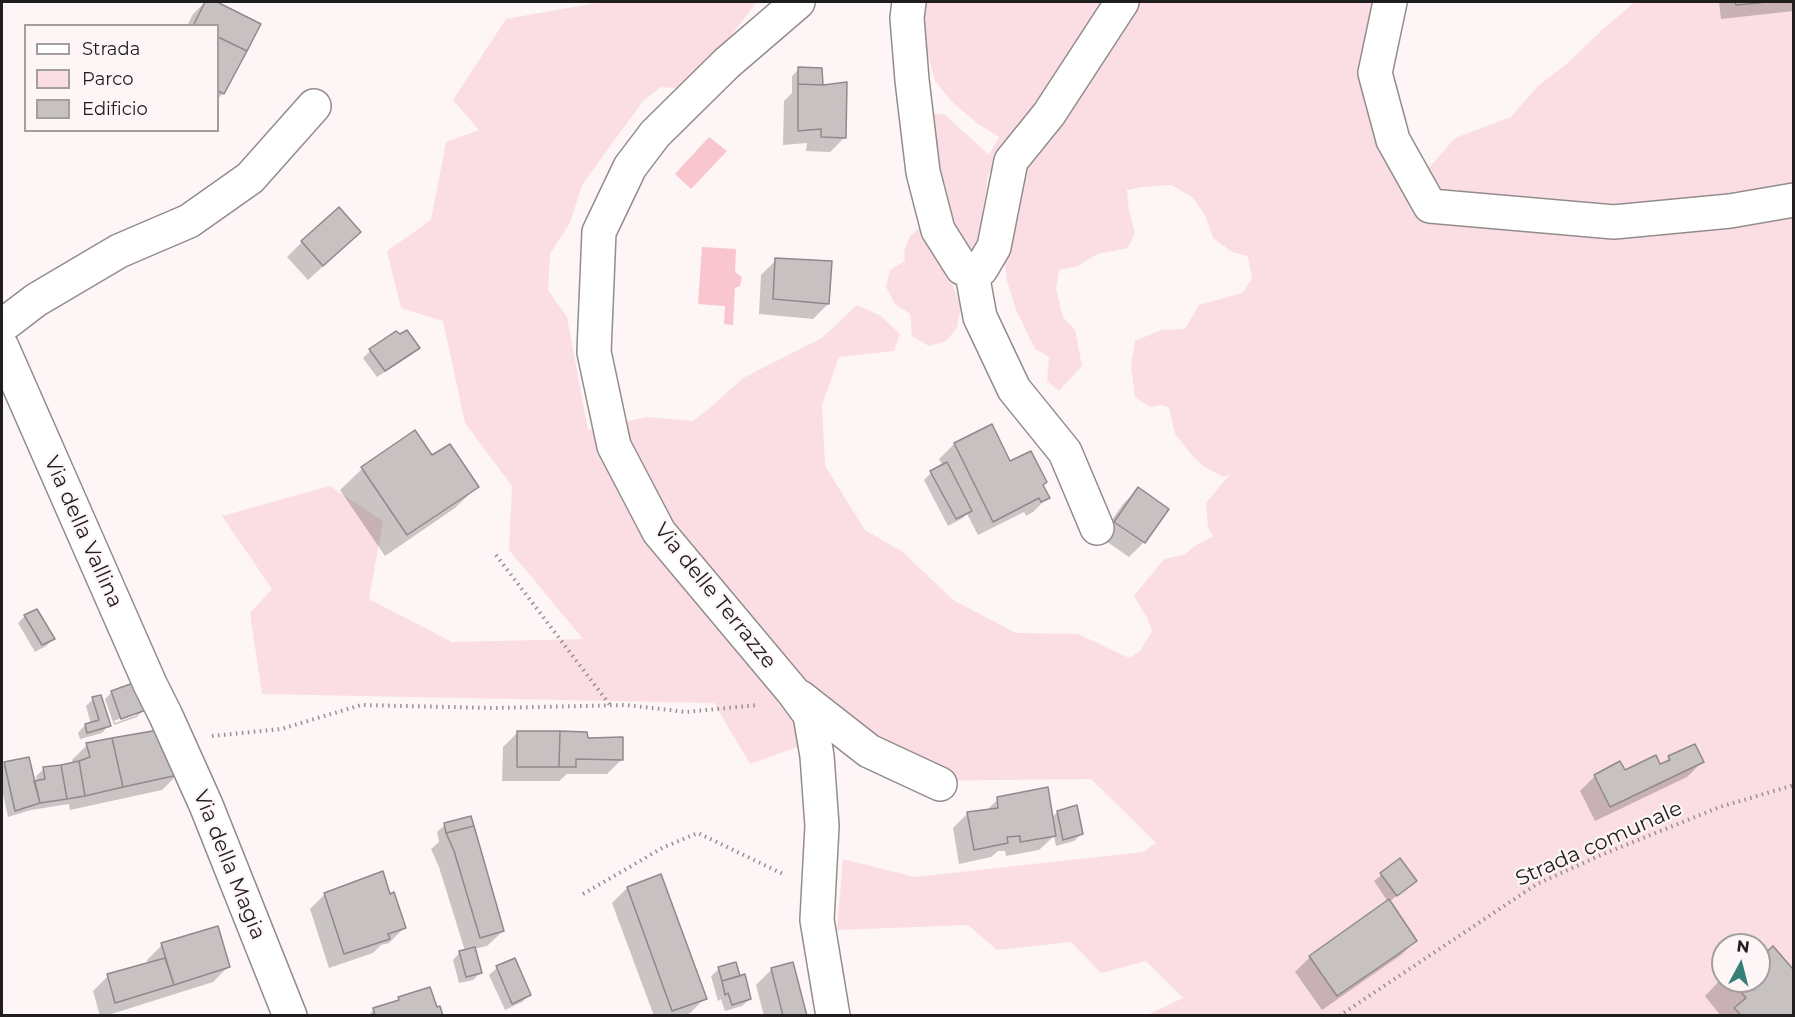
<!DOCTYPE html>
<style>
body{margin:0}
#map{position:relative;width:1795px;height:1017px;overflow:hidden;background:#fdf5f6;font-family:Montserrat,sans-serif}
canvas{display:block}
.frame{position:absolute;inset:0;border:3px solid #1f1d1d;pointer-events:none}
.legend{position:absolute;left:24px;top:24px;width:195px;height:108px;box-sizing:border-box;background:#fdf5f6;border:2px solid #a49f9f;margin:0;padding:8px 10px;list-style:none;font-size:18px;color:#1f1d1d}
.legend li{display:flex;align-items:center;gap:12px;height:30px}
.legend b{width:30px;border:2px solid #a49f9f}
.north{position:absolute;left:1711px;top:933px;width:60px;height:60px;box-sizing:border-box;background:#fdf5f6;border:2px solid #a49f9f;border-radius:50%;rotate:7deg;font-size:16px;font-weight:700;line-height:24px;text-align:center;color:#1f1d1d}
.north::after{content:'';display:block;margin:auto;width:21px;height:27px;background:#387f78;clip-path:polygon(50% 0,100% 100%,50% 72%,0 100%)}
</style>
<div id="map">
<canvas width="1795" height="1017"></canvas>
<div class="frame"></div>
<ul class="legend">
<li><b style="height:8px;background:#fff"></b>Strada</li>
<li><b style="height:16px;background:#fbdee3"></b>Parco</li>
<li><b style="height:16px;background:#c8c1c2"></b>Edificio</li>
</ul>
<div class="north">N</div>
</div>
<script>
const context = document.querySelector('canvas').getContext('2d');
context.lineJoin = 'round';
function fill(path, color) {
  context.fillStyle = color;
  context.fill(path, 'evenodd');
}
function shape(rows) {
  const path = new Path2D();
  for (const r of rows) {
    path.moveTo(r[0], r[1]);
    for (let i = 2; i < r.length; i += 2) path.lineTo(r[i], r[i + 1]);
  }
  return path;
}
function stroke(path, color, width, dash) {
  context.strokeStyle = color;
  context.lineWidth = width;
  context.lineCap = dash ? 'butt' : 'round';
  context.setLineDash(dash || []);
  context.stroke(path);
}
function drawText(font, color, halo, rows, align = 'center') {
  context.font = font + ' Montserrat,sans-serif';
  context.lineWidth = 4.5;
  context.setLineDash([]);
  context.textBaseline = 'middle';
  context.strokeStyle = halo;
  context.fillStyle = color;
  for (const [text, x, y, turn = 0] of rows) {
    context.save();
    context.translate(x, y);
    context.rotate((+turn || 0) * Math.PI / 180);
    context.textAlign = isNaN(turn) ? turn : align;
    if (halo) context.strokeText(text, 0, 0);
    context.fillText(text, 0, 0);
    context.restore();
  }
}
fill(shape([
 [602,2,757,2,713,59,682,89,661,87,643,101,582,185,570,223,550,254,548,290,567,317,588,430,646,417,693,421,711,407,743,378,822,338,857,305,881,316,900,334,894,351,839,357,822,405,825,466,865,530,903,552,953,600,1016,633,1078,634,1129,658,1140,651,1152,631,1147,618,1134,596,1164,559,1186,554,1193,547,1213,536,1208,527,1206,503,1230,474,1223,477,1203,466,1191,454,1175,434,1169,407,1160,405,1150,407,1135,397,1131,366,1135,341,1161,330,1185,329,1199,305,1242,293,1252,279,1248,256,1232,252,1213,238,1205,215,1192,197,1171,185,1142,187,1127,190,1129,211,1135,233,1128,248,1097,254,1078,266,1059,270,1056,289,1063,317,1075,330,1082,366,1059,391,1047,381,1049,357,1035,349,1016,310,1007,281,1003,243,1017,163,988,174,981,228,975,252,949,277,961,305,957,328,946,341,929,346,912,336,910,314,895,304,886,287,890,270,905,261,904,251,910,236,946,205,945,184,927,162,927,114,944,114,989,155,999,137,977,123,952,102,935,81,919,22,921,2,1372,2,1365,48,1365,108,1392,161,1426,171,1455,138,1511,117,1538,86,1568,63,1603,29,1635,2,1793,2,1793,1015,1153,1015,1149,1014,1183,998,1146,961,1101,973,1071,942,997,950,968,925,837,930,843,859,915,877,1143,852,1156,843,1091,779,907,781,828,736,750,764,714,703,262,694,250,613,272,589,222,516,330,486,383,521,369,599,452,642,583,639,509,550,512,486,465,423,443,321,401,308,387,251,431,220,446,142,479,130,453,100,506,19],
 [1723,945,1759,945,1759,981,1723,981]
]), '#fbdee3');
fill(shape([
 [709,137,727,151,691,189,675,174],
 [702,247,736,249,735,272,742,277,740,286,735,288,733,325,724,324,725,306,698,304]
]), '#f9c5ce');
fill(shape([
 [205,2,214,2,259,24,223,93,218,99,218,26,187,26,193,14],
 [1719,2,1794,2,1794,11,1721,19],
 [799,69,821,86,845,137,830,152,806,151,807,143,783,145,784,101,792,93,792,76],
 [302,242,344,247,308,280,287,257],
 [776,260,828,304,813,319,759,314,761,275],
 [395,332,418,348,411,355,377,377,363,358,370,351],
 [991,426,1010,463,1042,485,1048,497,1033,512,1026,516,1024,512,978,535,967,514,963,518,948,526,924,480,931,473,943,466,939,459,954,444],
 [432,457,477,487,455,508,385,556,340,490,362,469],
 [1138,489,1167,509,1144,542,1129,557,1100,537,1123,504],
 [25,616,53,639,46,646,35,652,18,623],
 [112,692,144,709,137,717,114,725,105,699],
 [137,711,137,715,115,723,114,721],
 [93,699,109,725,102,733,80,739,78,733,85,725,91,724,86,706],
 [518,732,586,739,622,759,607,774,567,774,559,781,502,781,503,747],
 [87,745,177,775,162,790,70,810,69,804,31,810,8,817,2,789,2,767,5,763,33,782,37,782,36,776,44,769,73,764,72,760],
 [1695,746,1702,762,1687,777,1595,821,1580,791,1595,776,1660,767,1669,758],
 [998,799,1051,818,1058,812,1081,834,1074,841,1056,846,1054,836,1039,850,1006,856,1005,851,998,851,991,857,959,864,953,828,968,813,986,811],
 [445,825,503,931,487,946,474,949,481,972,473,980,459,983,453,960,460,952,465,951,439,867,431,849,439,842,437,832],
 [1400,860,1415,881,1389,902,1416,940,1401,955,1322,1010,1295,972,1310,957,1388,902,1374,881],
 [660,876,705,998,690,1013,684,1016,654,1016,612,903,627,888],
 [325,894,389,896,404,928,389,943,381,945,373,953,329,968,310,909],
 [162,945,228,967,213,982,105,1016,100,1016,93,991,108,976,148,964,147,960],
 [1759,961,1792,970,1794,1016,1721,1016,1705,996,1723,977,1723,981,1759,981],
 [497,968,529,995,522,1002,505,1010,489,975],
 [719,969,739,977,750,999,742,1006,725,1011,721,999,718,1001,711,976],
 [771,970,806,1016,764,1016,756,985],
 [399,998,436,1009,441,1016,368,1016,374,1009,395,1003]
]), '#0003');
const building = shape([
 [205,2,217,2,261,24,247,51,218,37,218,26,193,26,205,2],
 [1735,2,1768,2,1736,5,1735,2],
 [218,37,247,51,224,94,218,91,218,37],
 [798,67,822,68,823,85,798,84,798,67],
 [847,82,846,138,821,137,821,129,798,131,798,84,823,85,847,82],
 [339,207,361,232,323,266,301,241,339,207],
 [775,258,832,261,829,304,773,299,775,258],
 [407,330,420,348,385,371,369,349,396,331,400,334,407,330],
 [992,424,1010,461,1031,451,1047,482,1043,485,1050,498,1041,502,1039,498,993,522,954,443,992,424],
 [415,430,432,455,450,444,479,487,407,535,361,467,415,430],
 [947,462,972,511,956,519,930,471,947,462],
 [1138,487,1169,509,1145,543,1114,522,1138,487],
 [37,609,55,639,42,645,24,615,37,609],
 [136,682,146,710,121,719,111,691,136,682],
 [101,695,111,726,87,733,85,724,99,720,92,697,101,695],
 [164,729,178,775,123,787,112,738,164,729],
 [517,731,560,731,559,767,517,767,517,731],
 [560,731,587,732,588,738,623,737,623,760,576,759,576,767,559,767,560,731],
 [112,738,123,787,85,796,79,761,90,757,86,743,112,738],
 [1695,744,1704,762,1610,807,1594,775,1620,761,1625,770,1656,755,1660,764,1670,760,1668,756,1695,744],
 [29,757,40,803,15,811,4,762,29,757],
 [79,761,85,796,67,799,61,765,79,761],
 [61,765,67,799,40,803,34,781,45,779,43,767,61,765],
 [1048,787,1056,836,1020,842,1020,836,1007,837,1008,843,974,850,967,812,998,808,997,797,1048,787],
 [1077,805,1083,834,1063,840,1057,811,1077,805],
 [471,816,474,826,446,833,444,823,471,816],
 [474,826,504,931,480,938,454,851,446,833,474,826],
 [1400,858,1417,881,1397,896,1380,873,1400,858],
 [383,871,390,894,394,892,406,928,388,934,390,939,344,954,324,893,383,871],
 [661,874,707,999,672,1011,627,887,661,874],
 [1389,899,1417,941,1337,996,1309,956,1389,899],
 [218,926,230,967,174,985,161,943,218,926],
 [1773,946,1792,968,1794,967,1794,1016,1742,1016,1734,1008,1746,998,1732,981,1759,981,1759,959,1773,946],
 [475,947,482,973,466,977,459,951,475,947],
 [165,958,174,985,115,1003,107,974,165,958],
 [515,958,531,995,512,1004,496,966,515,958],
 [736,962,740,976,722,981,718,967,736,962],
 [793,962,807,1016,783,1016,771,968,793,962],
 [745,974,751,999,732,1005,728,993,725,995,722,981,745,974],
 [430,987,437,1007,440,1006,443,1016,375,1016,373,1008,399,1000,398,997,430,987]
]);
fill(building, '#c8c1c2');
stroke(building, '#90898a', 1.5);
const minor = shape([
 [798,2,727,63,655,134,630,167,599,232,594,352,614,446,659,532,794,693,810,715,817,756,822,826,817,920,833,1016],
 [909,2,907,18,912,80,923,172,938,230,962,268,981,269,994,247,1011,161,1049,114,1122,2],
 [1390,2,1375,73,1393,140,1430,206,1614,222,1730,211,1794,200],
 [971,268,980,317,1014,389,1065,452,1097,528],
 [2,326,36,300,119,251,189,221,250,178,314,106],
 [2,347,150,684,166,716,206,805,290,1016],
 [800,697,869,751,940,784]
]);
stroke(minor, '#938c8d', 36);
stroke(shape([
 [496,555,610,705],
 [212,736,281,729,361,705,493,708,626,705,686,712,758,705],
 [583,894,664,847,698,833,785,875],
 [1339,1016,1537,884,1601,855,1720,807,1794,785]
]), '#959091', 4, [1.5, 4.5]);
stroke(minor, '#fff', 33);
drawText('21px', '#1f1d1d', '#fdf5f6', [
 ["Via della Vallina",83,532,66],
 ["Via delle Terrazze",715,596,51],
 ["Strada comunale",1599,844,-24],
 ["Via della Magia",229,865,68]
]);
</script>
